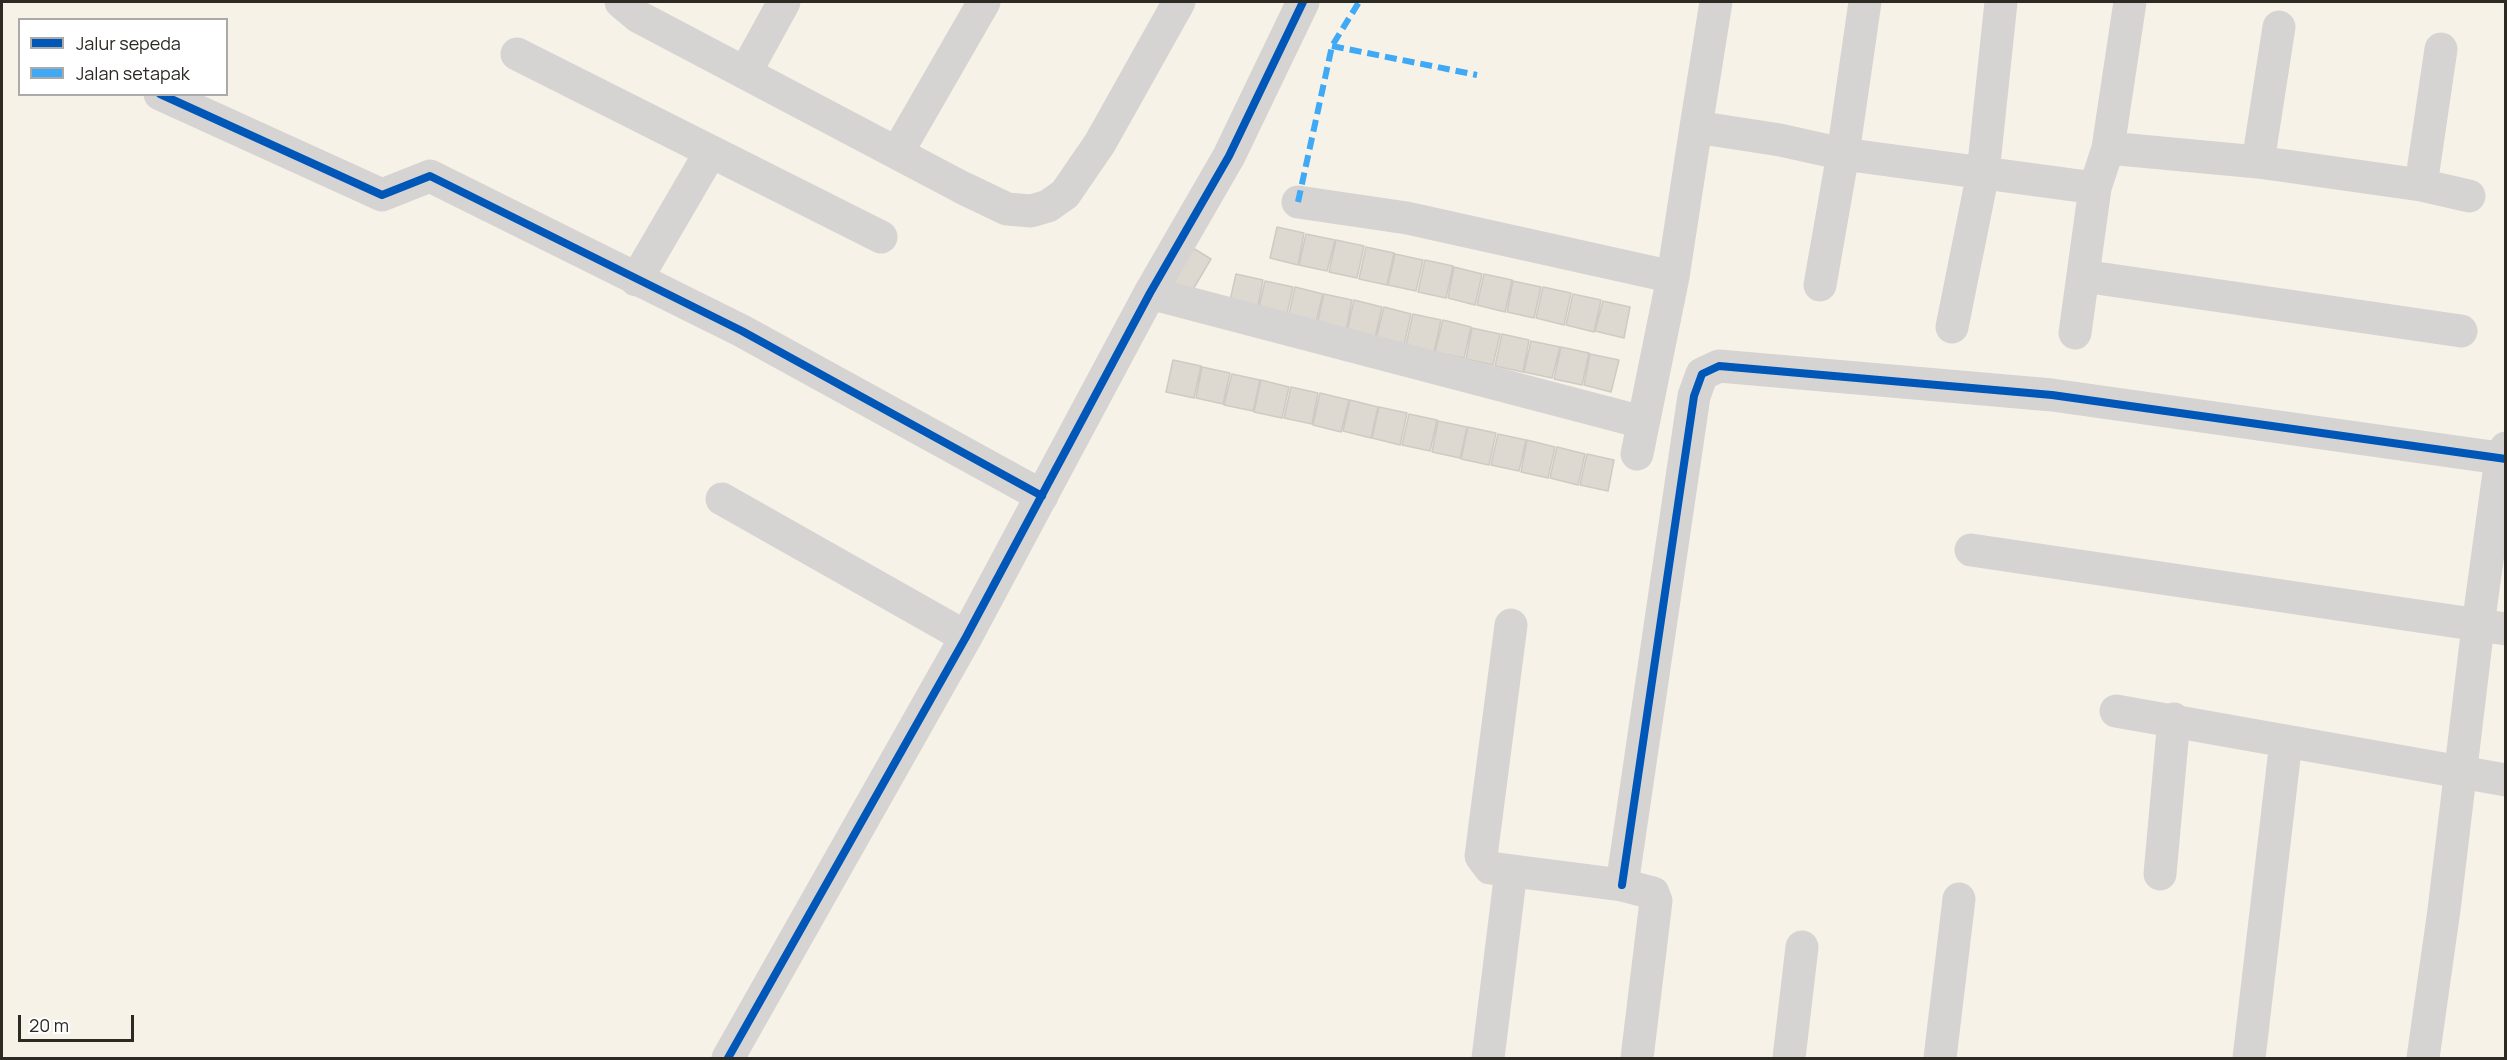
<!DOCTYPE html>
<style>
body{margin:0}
#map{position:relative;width:2507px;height:1060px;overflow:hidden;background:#f7f2e8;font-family:Manrope,sans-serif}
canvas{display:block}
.frame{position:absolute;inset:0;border:3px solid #2d2a23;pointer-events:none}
.legend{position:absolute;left:18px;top:18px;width:210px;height:78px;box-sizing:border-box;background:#fff;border:2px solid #abaaa7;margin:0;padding:8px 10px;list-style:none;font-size:18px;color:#2d2a23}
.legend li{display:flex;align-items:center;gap:12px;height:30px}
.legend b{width:30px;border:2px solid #abaaa7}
.scale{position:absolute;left:18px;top:1015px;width:116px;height:27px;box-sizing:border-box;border:3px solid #2d2a23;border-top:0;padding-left:8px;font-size:18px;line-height:21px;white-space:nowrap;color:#2d2a23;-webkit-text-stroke:4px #fff;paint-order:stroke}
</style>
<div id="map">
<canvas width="2507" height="1060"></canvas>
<div class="frame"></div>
<ul class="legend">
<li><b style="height:8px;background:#0057b8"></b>Jalur sepeda</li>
<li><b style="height:8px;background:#3fa9f5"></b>Jalan setapak</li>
</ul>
<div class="scale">20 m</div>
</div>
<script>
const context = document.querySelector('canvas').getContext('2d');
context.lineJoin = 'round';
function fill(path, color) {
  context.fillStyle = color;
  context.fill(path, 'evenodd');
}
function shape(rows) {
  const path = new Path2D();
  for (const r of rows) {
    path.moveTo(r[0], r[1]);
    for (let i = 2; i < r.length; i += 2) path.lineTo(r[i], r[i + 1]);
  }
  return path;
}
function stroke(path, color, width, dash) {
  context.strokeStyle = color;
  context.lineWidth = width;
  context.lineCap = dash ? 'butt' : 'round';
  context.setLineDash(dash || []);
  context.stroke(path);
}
const building = shape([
 [1277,227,1304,233,1298,265,1270,258,1277,227],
 [1306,234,1335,240,1327,271,1299,265,1306,234],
 [1336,240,1364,246,1357,278,1329,272,1336,240],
 [1183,242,1211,259,1186,301,1158,283,1183,242],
 [1366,247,1394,253,1387,285,1359,279,1366,247],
 [1395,254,1423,260,1416,291,1388,285,1395,254],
 [1425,260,1453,266,1446,298,1418,292,1425,260],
 [1454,267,1482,274,1475,305,1448,298,1454,267],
 [1236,274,1263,280,1257,311,1229,305,1236,274],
 [1484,274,1512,280,1505,312,1477,305,1484,274],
 [1265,281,1293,287,1286,318,1258,312,1265,281],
 [1513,281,1541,287,1534,318,1507,312,1513,281],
 [1295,287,1323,294,1315,325,1288,319,1295,287],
 [1543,287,1571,293,1564,325,1536,318,1543,287],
 [1324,294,1352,300,1346,331,1317,325,1324,294],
 [1573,294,1601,300,1594,332,1566,325,1573,294],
 [1354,300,1382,307,1375,338,1347,332,1354,300],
 [1603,301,1630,307,1624,338,1595,331,1603,301],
 [1384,307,1411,314,1404,345,1376,339,1384,307],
 [1413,314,1441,320,1434,352,1406,345,1413,314],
 [1443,320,1471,327,1464,358,1435,352,1443,320],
 [1472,328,1500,334,1493,365,1466,359,1472,328],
 [1502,334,1529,340,1523,372,1495,366,1502,334],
 [1531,341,1560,347,1552,378,1524,372,1531,341],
 [1561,347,1589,353,1582,385,1554,379,1561,347],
 [1590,354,1619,360,1611,392,1584,385,1590,354],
 [1173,360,1201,366,1194,398,1166,392,1173,360],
 [1202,367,1230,373,1223,404,1196,398,1202,367],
 [1232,374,1260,380,1253,411,1224,405,1232,374],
 [1261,380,1289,387,1282,418,1254,412,1261,380],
 [1291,387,1318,393,1312,424,1284,418,1291,387],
 [1320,393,1349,400,1341,432,1313,425,1320,393],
 [1350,400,1378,407,1371,438,1343,431,1350,400],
 [1379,407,1407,413,1400,445,1372,438,1379,407],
 [1409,414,1437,420,1430,451,1402,445,1409,414],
 [1438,421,1467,427,1460,458,1432,452,1438,421],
 [1468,427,1496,433,1489,465,1461,459,1468,427],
 [1498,434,1526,440,1519,471,1491,465,1498,434],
 [1527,440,1555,447,1548,478,1521,472,1527,440],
 [1557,447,1585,454,1578,485,1550,478,1557,447],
 [1587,454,1614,460,1608,491,1580,485,1587,454]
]);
fill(building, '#ddd9d1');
stroke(building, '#cfcac3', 1.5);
stroke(shape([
 [621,2,639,17,963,188,1007,209,1031,211,1048,206,1065,194,1100,143,1179,2],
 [517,54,881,237],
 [745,73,784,2],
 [160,94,382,195,430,176,742,331,1042,496],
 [1696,127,1716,2],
 [2108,148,2258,162,2421,185,2469,196],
 [897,153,984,2],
 [2258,162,2279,27],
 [2421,185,2441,49],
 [1298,202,1407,218,1673,277],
 [2083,276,2461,331],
 [636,280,710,153],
 [1820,285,1843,154,1865,2],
 [1150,293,1642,422],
 [1952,327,1983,173,2001,2],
 [2075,333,2095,188,2108,148,2130,2],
 [1637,454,1673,277,1696,127,1780,140,1843,154,2095,188],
 [722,499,966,637],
 [1971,550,2506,629],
 [1511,625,1481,856,1490,868,1622,885,1653,893,1656,901,1637,1058],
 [2116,711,2506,780],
 [2160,874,2174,719],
 [1622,885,1694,396,1702,374,1719,366,2052,395,2506,459],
 [728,1058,966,637,1150,293,1229,156,1303,2],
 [1488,1058,1511,871],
 [1789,1058,1802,947],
 [1940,1058,1959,899],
 [2249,1058,2286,741],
 [2423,1058,2444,910,2478,626,2501,458,2506,448]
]), '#d6d4d3', 33);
stroke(shape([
 [1332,46,1477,75],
 [1298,202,1332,46,1359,2]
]), '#3fa9f5', 6, [12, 6]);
stroke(shape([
 [160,94,382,195,430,176,742,331,1042,496],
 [1622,885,1694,396,1702,374,1719,366,2052,395,2506,459],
 [728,1058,966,637,1150,293,1229,156,1303,2]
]), '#0057b8', 8);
</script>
